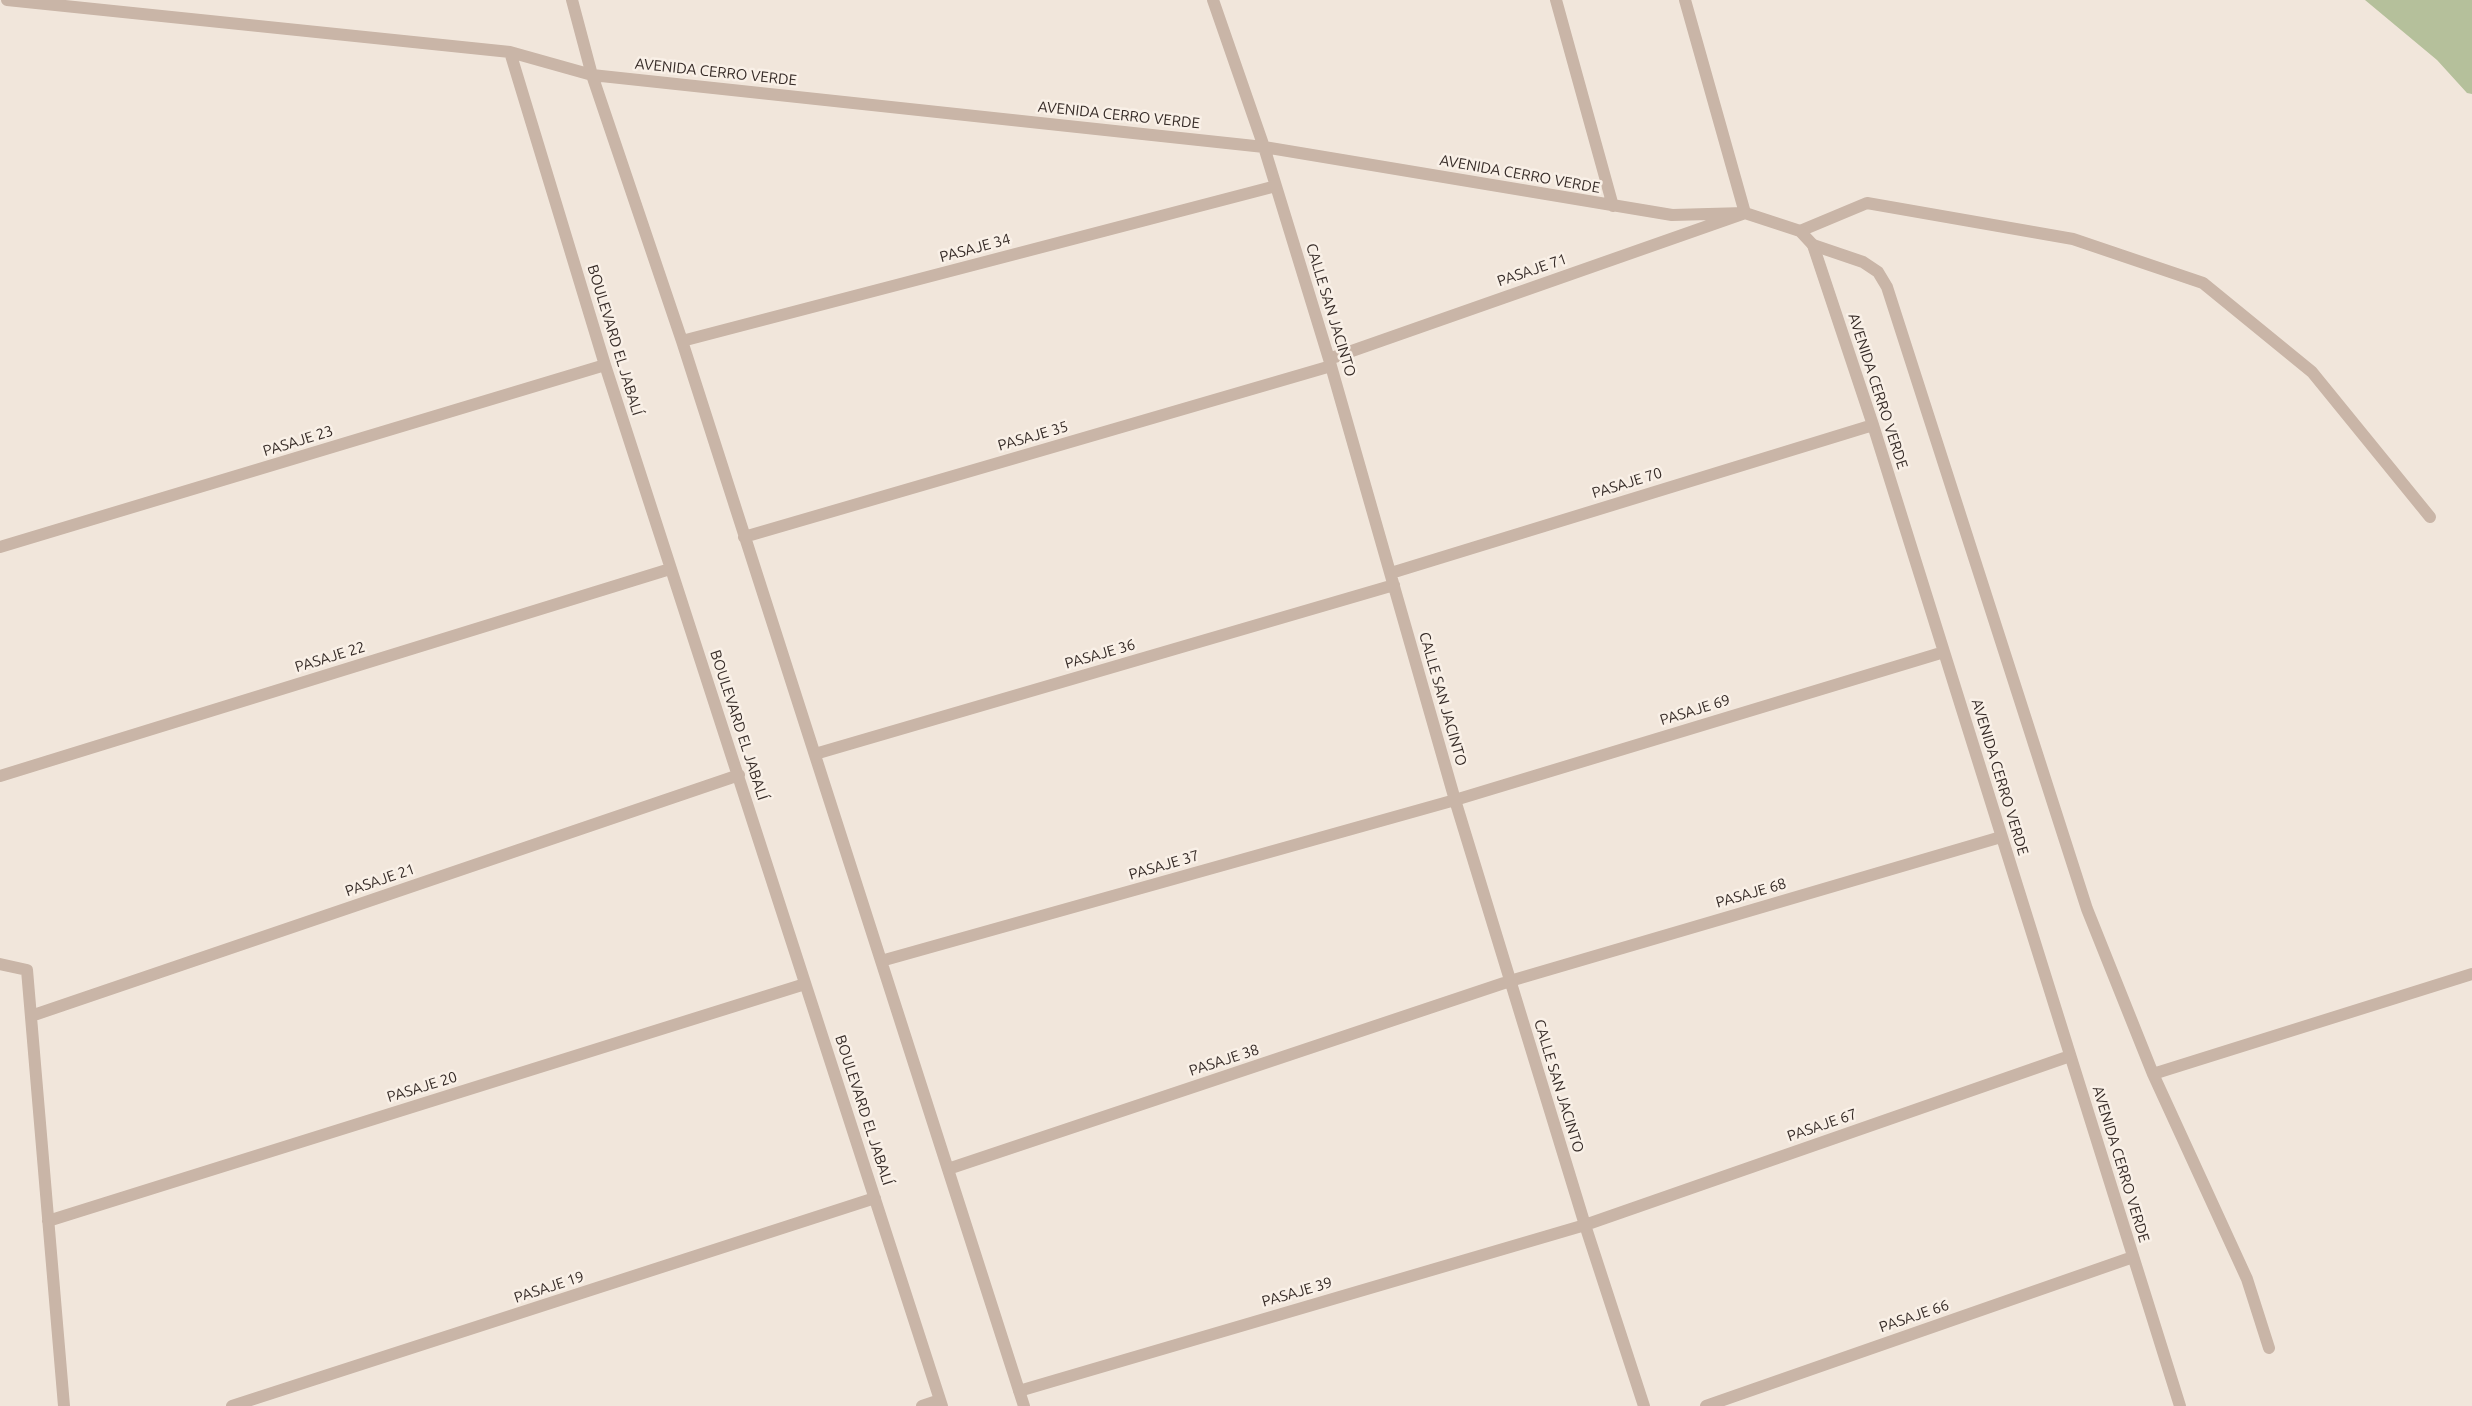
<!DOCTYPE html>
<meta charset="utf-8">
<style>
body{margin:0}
canvas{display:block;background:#f1e6db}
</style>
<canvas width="2472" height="1406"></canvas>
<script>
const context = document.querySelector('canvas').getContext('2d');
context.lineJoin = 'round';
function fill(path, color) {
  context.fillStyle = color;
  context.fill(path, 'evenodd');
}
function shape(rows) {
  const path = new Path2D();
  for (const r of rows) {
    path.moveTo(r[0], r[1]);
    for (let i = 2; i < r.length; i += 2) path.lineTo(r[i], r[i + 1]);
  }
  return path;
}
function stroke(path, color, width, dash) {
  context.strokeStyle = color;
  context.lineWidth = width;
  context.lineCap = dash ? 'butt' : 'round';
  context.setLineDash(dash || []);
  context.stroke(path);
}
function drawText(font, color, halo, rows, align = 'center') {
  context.font = font + ' Ubuntu,sans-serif';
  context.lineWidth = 5;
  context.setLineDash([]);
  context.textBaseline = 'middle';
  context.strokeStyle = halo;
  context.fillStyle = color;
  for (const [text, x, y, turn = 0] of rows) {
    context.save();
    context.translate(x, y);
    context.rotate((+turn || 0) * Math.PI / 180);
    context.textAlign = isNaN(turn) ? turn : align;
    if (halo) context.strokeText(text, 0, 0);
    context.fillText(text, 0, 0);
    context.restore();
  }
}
fill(shape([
 [2365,0,2472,0,2472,94,2467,93,2437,60]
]), '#b5c09b');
stroke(shape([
 [1800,231,1867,203,2073,239,2203,283,2312,372,2430,517],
 [1813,245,1863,262,1878,272,1887,287,2087,909,2153,1074,2247,1279,2269,1348],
 [2153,1074,2472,974]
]), '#c9b5a7', 12);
stroke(shape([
 [7,0,510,52,592,75,1264,147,1672,215,1745,213,1800,231,1813,245,1873,425,2180,1406],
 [572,0,592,75,682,341,1024,1406],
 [1213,0,1264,147,1329,359,1455,800,1585,1225,1644,1406],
 [1556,0,1613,206],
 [510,52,605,365,942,1406],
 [682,341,1276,186],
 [1329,359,1745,213,1685,0],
 [744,537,1331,366],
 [0,547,605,365],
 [1391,573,1873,425],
 [815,754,1394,585],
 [0,776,670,569],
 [881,961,1455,800,1944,652],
 [0,964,27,970,64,1406],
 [31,1016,739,775],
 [948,1169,1510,981,2001,837],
 [48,1221,805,984],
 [1019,1391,1585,1225,2070,1056],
 [232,1406,875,1198],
 [922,1406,940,1400],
 [1706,1406,2133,1257]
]), '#c9b5a7', 12);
drawText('15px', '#362b27', '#f9f0e7', [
 ["AVENIDA CERRO VERDE",716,72,6],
 ["AVENIDA CERRO VERDE",1119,115,6],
 ["AVENIDA CERRO VERDE",1520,174,10],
 ["PASAJE 34",975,248,-15],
 ["PASAJE 71",1532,270,-19],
 ["CALLE SAN JACINTO",1331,310,73],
 ["BOULEVARD EL JABALÍ",615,340,73],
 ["AVENIDA CERRO VERDE",1878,391,72],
 ["PASAJE 35",1033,436,-16],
 ["PASAJE 23",298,441,-17],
 ["PASAJE 70",1627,483,-17],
 ["PASAJE 36",1100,654,-16],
 ["PASAJE 22",330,657,-17],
 ["CALLE SAN JACINTO",1443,699,74],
 ["PASAJE 69",1695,710,-17],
 ["BOULEVARD EL JABALÍ",739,725,72],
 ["AVENIDA CERRO VERDE",2000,777,73],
 ["PASAJE 37",1164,865,-16],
 ["PASAJE 21",380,880,-19],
 ["PASAJE 68",1751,893,-16],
 ["PASAJE 38",1224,1060,-18],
 ["CALLE SAN JACINTO",1559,1086,73],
 ["PASAJE 20",422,1087,-17],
 ["BOULEVARD EL JABALÍ",864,1110,72],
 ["PASAJE 67",1822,1125,-19],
 ["AVENIDA CERRO VERDE",2121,1164,73],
 ["PASAJE 19",549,1287,-18],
 ["PASAJE 39",1297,1292,-16],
 ["PASAJE 66",1914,1316,-19]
]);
</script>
